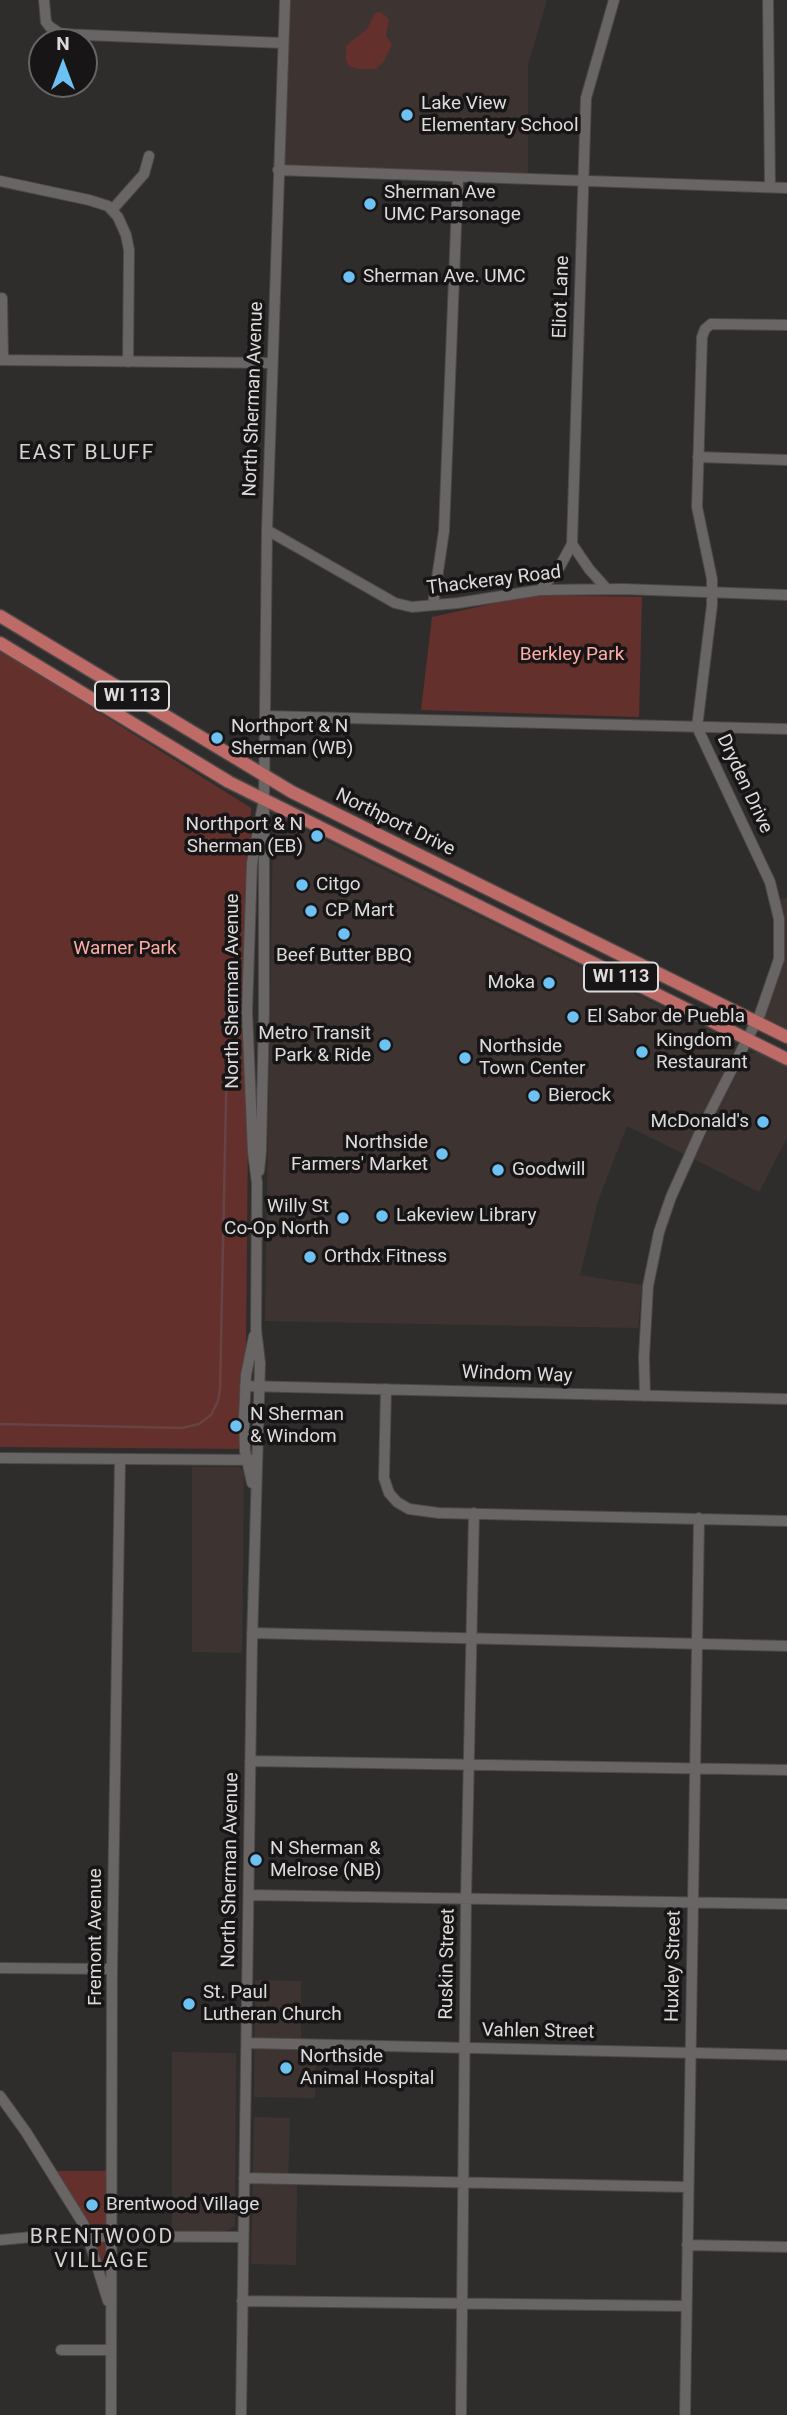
<!DOCTYPE html>
<style>
body{margin:0}
#map{position:relative;width:787px;height:2415px;overflow:hidden;background:#2f2d2c;font-family:Roboto,sans-serif}
canvas{display:block}
.north{position:absolute;left:28px;top:28px;width:70px;height:70px;box-sizing:border-box;background:#171515;border:2px solid #666464;border-radius:50%;rotate:0deg;font-size:19px;font-weight:700;line-height:28px;text-align:center;color:#dddbdb}
.north::after{content:'';display:block;margin:auto;width:24px;height:32px;background:#6dc2f3;clip-path:polygon(50% 0,100% 100%,50% 72%,0 100%)}
</style>
<div id="map">
<canvas width="787" height="2415"></canvas>
<div class="north">N</div>
</div>
<script>
const context = document.querySelector('canvas').getContext('2d');
context.lineJoin = 'round';
function fill(path, color) {
  context.fillStyle = color;
  context.fill(path, 'evenodd');
}
function shape(rows) {
  const path = new Path2D();
  for (const r of rows) {
    path.moveTo(r[0], r[1]);
    for (let i = 2; i < r.length; i += 2) path.lineTo(r[i], r[i + 1]);
  }
  return path;
}
function stroke(path, color, width, dash) {
  context.strokeStyle = color;
  context.lineWidth = width;
  context.lineCap = dash ? 'butt' : 'round';
  context.setLineDash(dash || []);
  context.stroke(path);
}
function drawText(font, color, halo, rows, align = 'center') {
  context.font = font + ' Roboto,sans-serif';
  context.lineWidth = 7;
  context.setLineDash([]);
  context.textBaseline = 'middle';
  context.strokeStyle = halo;
  context.fillStyle = color;
  for (const [text, x, y, turn = 0] of rows) {
    context.save();
    context.translate(x, y);
    context.rotate((+turn || 0) * Math.PI / 180);
    context.textAlign = isNaN(turn) ? turn : align;
    if (halo) context.strokeText(text, 0, 0);
    context.fillText(text, 0, 0);
    context.restore();
  }
}
fill(shape([
 [291,0,547,0,528,65,528,175,283,165],
 [286,818,316,836,733,1042,733,1053,684,1154,627,1126,598,1201,580,1275,642,1285,638,1328,265,1321,273,830,276,822],
 [787,898,787,1037,756,1021,779,959,774,900],
 [759,1052,781,1061,787,1066,787,1138,759,1192,694,1159,743,1061,750,1054],
 [192,1467,239,1467,244,1472,242,1653,192,1652],
 [255,1980,301,1981,301,2052,316,2053,315,2098,254,2097],
 [172,2052,236,2053,235,2226,226,2231,172,2231],
 [254,2117,290,2118,288,2184,297,2185,296,2265,251,2264]
]), '#3d3432');
fill(shape([
 [380,12,389,19,386,35,392,45,384,61,376,69,358,69,349,66,346,60,346,46,367,29,375,13],
 [532,595,642,597,639,717,421,710,432,617],
 [0,650,251,808,245,1449,0,1447],
 [51,2171,111,2171,111,2236,104,2260,100,2261]
]), '#64302c');
stroke(shape([
 [0,1424,182,1428,199,1424,211,1415,218,1401,220,1389,227,1052]
]), '#664445', 2.5);
const minor = shape([
 [44,0,46,22,50,27,61,34,283,43],
 [768,0,770,187],
 [278,170,787,188],
 [0,181,89,200,108,206,118,217,126,235,129,250,128,362],
 [112,210,144,174,149,156],
 [2,298,3,360],
 [0,360,272,363],
 [698,457,787,460],
 [267,530,395,603,412,607,458,603,540,590,623,589,787,595],
 [572,544,589,569,607,589],
 [540,590,559,568,572,544,586,98,614,0],
 [433,605,444,531,458,177],
 [265,716,787,729],
 [259,1171,261,1151,264,1011,264,799,267,530,285,0],
 [245,1386,787,1399],
 [386,1389,384,1478,389,1493,397,1502,409,1509,439,1513,787,1521],
 [645,1396,644,1357,648,1286,659,1232,671,1197,701,1130,760,1014,779,959,779,919,770,882,697,727,712,605,712,579,697,507,702,337,705,329,711,324,787,325],
 [0,1458,257,1460],
 [252,1483,245,1451,244,1418,246,1375,254,1336],
 [252,1633,787,1646],
 [250,1761,787,1770],
 [249,1895,787,1904],
 [0,1968,112,1969],
 [247,2043,787,2055],
 [0,2096,26,2132,84,2225,108,2301],
 [244,2178,688,2187],
 [0,2240,42,2236,243,2237],
 [687,2245,787,2247],
 [242,2301,686,2306],
 [61,2350,111,2350],
 [111,2415,112,1969,120,1459],
 [241,2415,252,1643,260,1363,256,1329,257,1183,253,1152,247,1011,252,863,264,799],
 [461,2415,466,1898,474,1513],
 [685,2415,699,1518]
]);
const major = shape([
 [0,616,292,792,787,1037],
 [0,643,229,782,787,1059]
]);
stroke(minor, '#4b4848', 12);
stroke(major, '#4b4848', 15);
stroke(minor, '#686564', 10);
stroke(major, '#be6a66', 12);
for (const [x, y, r, color] of [
 [407,115,7,"#6dc2f3"],
 [370,204,7,"#6dc2f3"],
 [349,277,7,"#6dc2f3"],
 [217,738,7,"#6dc2f3"],
 [317,836,7,"#6dc2f3"],
 [302,885,7,"#6dc2f3"],
 [311,911,7,"#6dc2f3"],
 [344,934,7,"#6dc2f3"],
 [549,983,7,"#6dc2f3"],
 [573,1017,7,"#6dc2f3"],
 [385,1045,7,"#6dc2f3"],
 [642,1052,7,"#6dc2f3"],
 [465,1058,7,"#6dc2f3"],
 [534,1096,7,"#6dc2f3"],
 [763,1122,7,"#6dc2f3"],
 [442,1154,7,"#6dc2f3"],
 [498,1170,7,"#6dc2f3"],
 [382,1216,7,"#6dc2f3"],
 [343,1218,7,"#6dc2f3"],
 [310,1257,7,"#6dc2f3"],
 [236,1426,7,"#6dc2f3"],
 [256,1860,7,"#6dc2f3"],
 [189,2004,7,"#6dc2f3"],
 [286,2068,7,"#6dc2f3"],
 [92,2205,7,"#6dc2f3"]
]) {
  const dot = new Path2D();
  dot.arc(x, y, r, 0, 2 * Math.PI);
  context.fillStyle = color;
  context.fill(dot);
  stroke(dot, '#171515', 2.5);
}
for (const [x, y, w] of [
 [132,696,74],
 [621,977,74]
]) {
  const box = new Path2D();
  box.roundRect(x - w / 2, y - 14.5, w, 29, 5);
  context.fillStyle = '#171515';
  context.fill(box);
  stroke(box, '#dddbdb', 2);
}
drawText('bold 18px', '#dddbdb', null, [
 ["WI 113",132,696],
 ["WI 113",621,977]
]);
drawText('19px', '#dddbdb', '#171515', [
 ["Lake View",421,104],
 ["Elementary School",421,126],
 ["Sherman Ave",384,193],
 ["UMC Parsonage",384,215],
 ["Sherman Ave. UMC",363,277],
 ["Northport & N",231,727],
 ["Sherman (WB)",231,749],
 ["Northport & N",303,825,"right"],
 ["Sherman (EB)",303,847,"right"],
 ["Citgo",316,885],
 ["CP Mart",325,911],
 ["Beef Butter BBQ",344,956,"center"],
 ["Moka",535,983,"right"],
 ["El Sabor de Puebla",587,1017],
 ["Metro Transit",371,1034,"right"],
 ["Park & Ride",371,1056,"right"],
 ["Kingdom",656,1041],
 ["Restaurant",656,1063],
 ["Northside",479,1047],
 ["Town Center",479,1069],
 ["Bierock",548,1096],
 ["McDonald's",749,1122,"right"],
 ["Northside",428,1143,"right"],
 ["Farmers' Market",428,1165,"right"],
 ["Goodwill",512,1170],
 ["Willy St",329,1207,"right"],
 ["Co-Op North",329,1229,"right"],
 ["Lakeview Library",396,1216],
 ["Orthdx Fitness",324,1257],
 ["N Sherman",250,1415],
 ["& Windom",250,1437],
 ["N Sherman &",270,1849],
 ["Melrose (NB)",270,1871],
 ["St. Paul",203,1993],
 ["Lutheran Church",203,2015],
 ["Northside",300,2057],
 ["Animal Hospital",300,2079],
 ["Brentwood Village",106,2205]
], 'left');
drawText('19px', '#dddbdb', '#171515', [
 ["Eliot Lane",562,297,-88],
 ["North Sherman Avenue",254,399,-88],
 ["Thackeray Road",494,581,-7],
 ["Dryden Drive",744,784,65],
 ["Northport Drive",395,823,26],
 ["North Sherman Avenue",233,991,-90],
 ["Windom Way",517,1375,2],
 ["North Sherman Avenue",231,1870,-89],
 ["Fremont Avenue",96,1937,-90],
 ["Ruskin Street",448,1964,-89],
 ["Huxley Street",674,1966,-89],
 ["Vahlen Street",538,2032,1]
]);
drawText('19px', '#ffaca4', '#171515', [
 ["Berkley Park",572,655],
 ["Warner Park",125,949]
]);
context.letterSpacing = '2px';
drawText('21px', '#d7d3d3', '#171515', [
 ["EAST BLUFF",87,454],
 ["BRENTWOOD",102,2238],
 ["VILLAGE",102,2262]
]);
context.letterSpacing = '0px';
</script>
